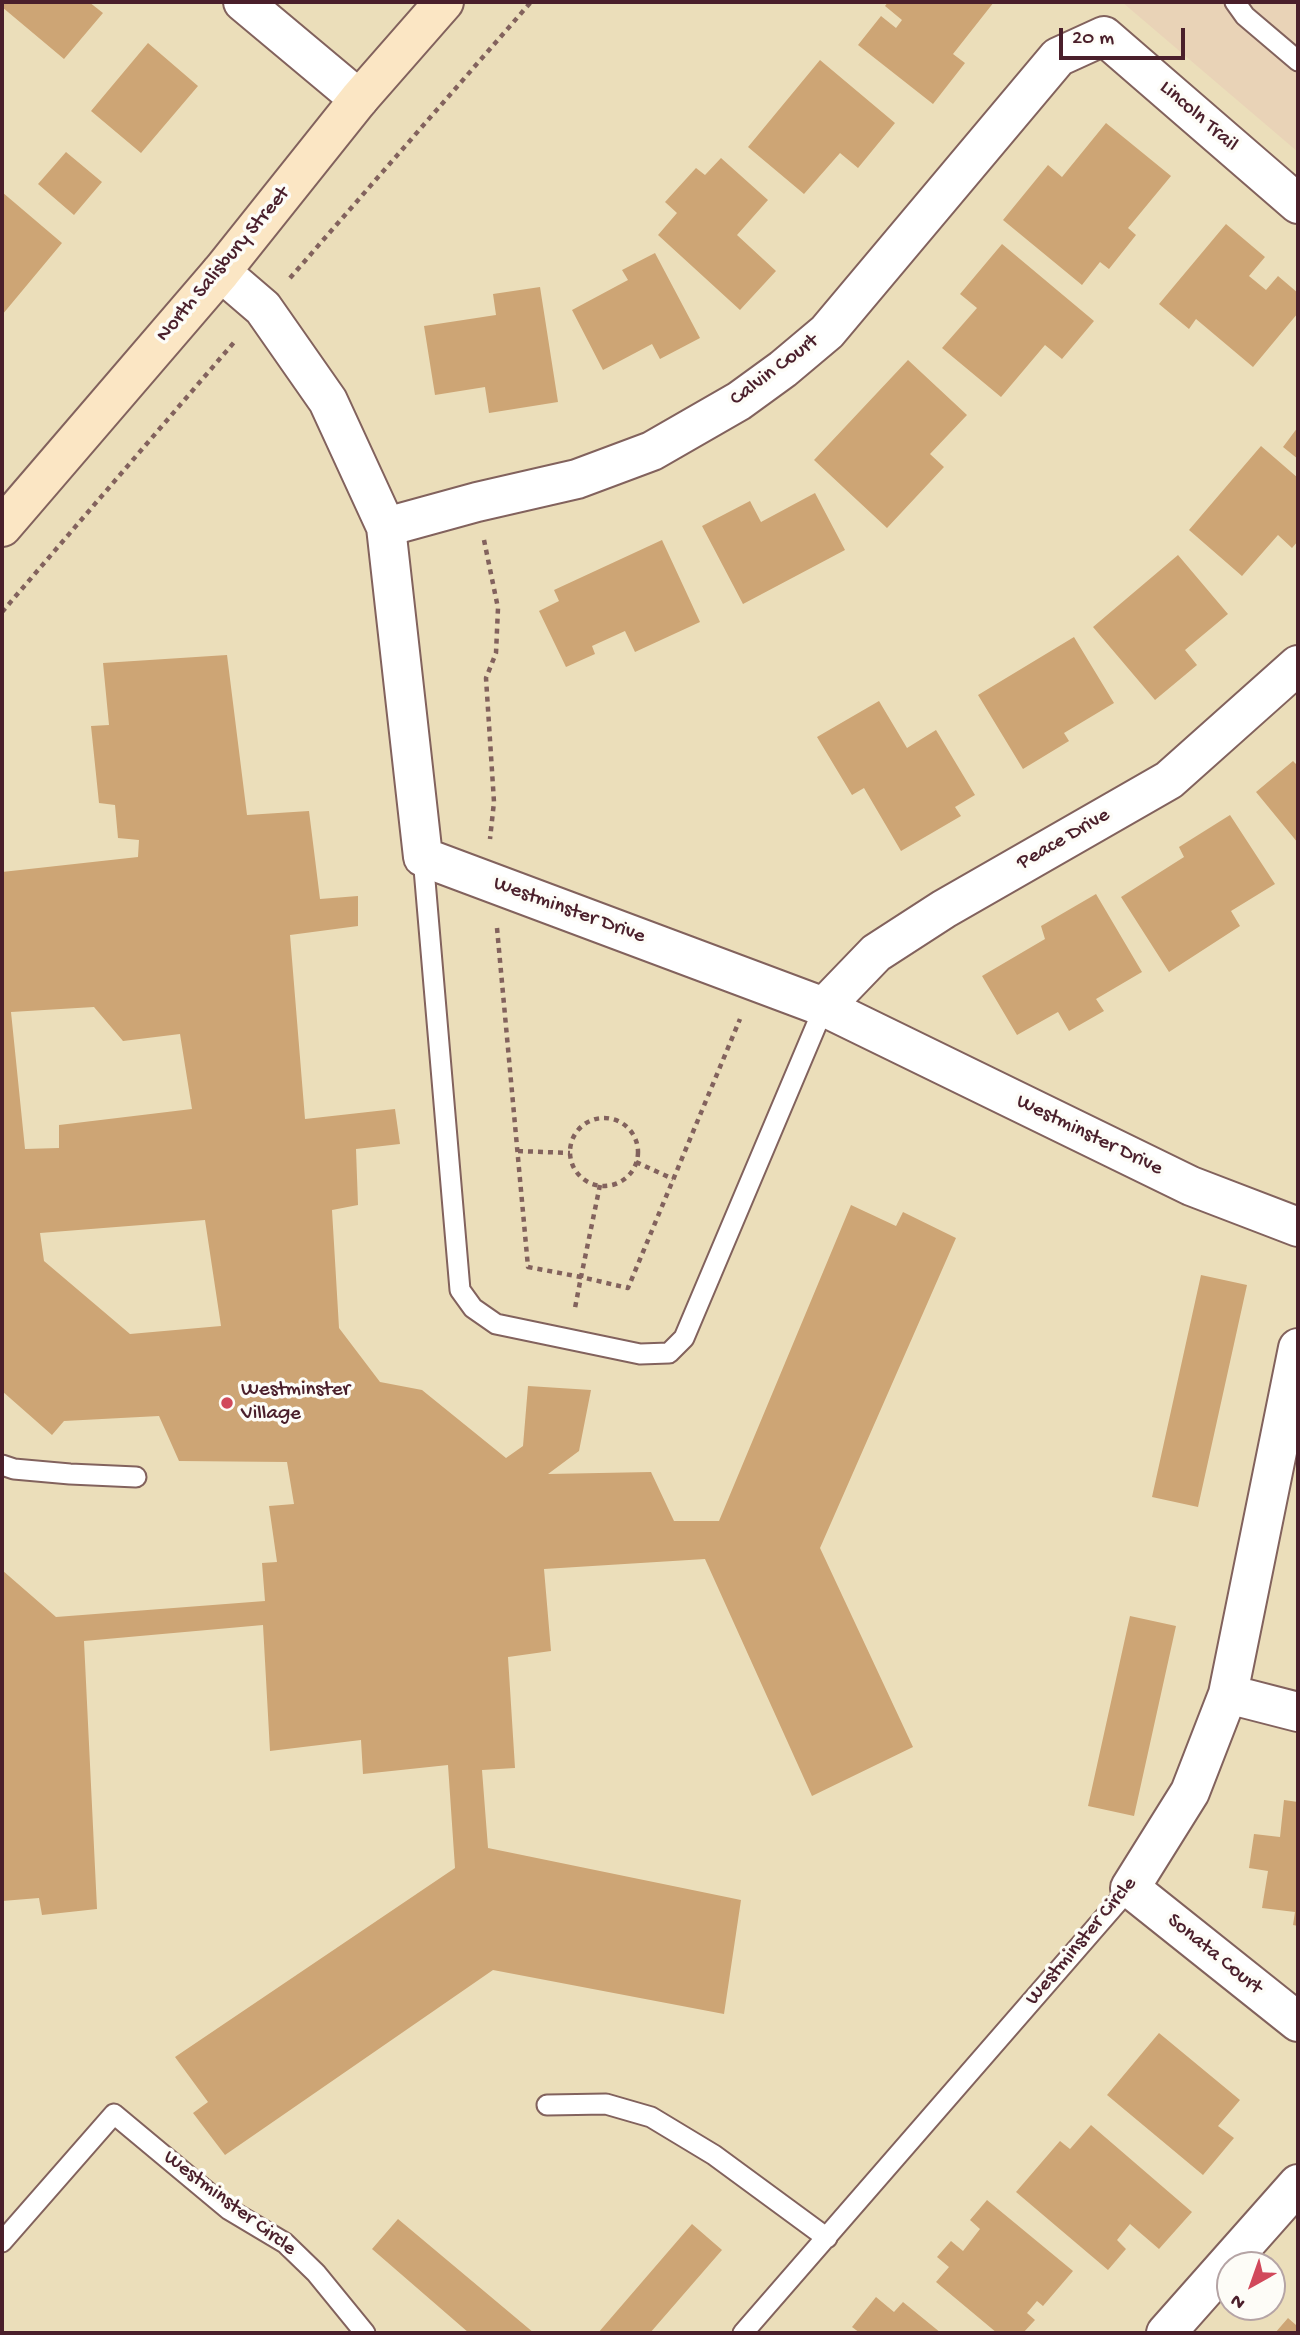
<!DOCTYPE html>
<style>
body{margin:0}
#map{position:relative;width:1300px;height:2335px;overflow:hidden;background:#ebdeba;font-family:"Gochi Hand",sans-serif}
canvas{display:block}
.frame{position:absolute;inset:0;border:4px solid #4a1f2b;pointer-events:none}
.north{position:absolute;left:1216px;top:2251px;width:70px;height:70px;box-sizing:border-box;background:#fdfcf7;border:2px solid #b5a4a5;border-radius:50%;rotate:220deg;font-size:19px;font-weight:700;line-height:28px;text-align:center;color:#4a1f2b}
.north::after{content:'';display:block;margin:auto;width:24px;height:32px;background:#d1495b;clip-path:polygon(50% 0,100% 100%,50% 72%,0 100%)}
.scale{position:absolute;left:1059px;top:28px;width:126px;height:32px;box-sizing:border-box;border:4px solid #4a1f2b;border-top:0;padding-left:9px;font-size:21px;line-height:24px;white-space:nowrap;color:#4a1f2b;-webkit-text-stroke:5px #fdfcf7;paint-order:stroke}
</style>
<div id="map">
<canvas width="1300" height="2335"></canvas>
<div class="frame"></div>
<div class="north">N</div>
<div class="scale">20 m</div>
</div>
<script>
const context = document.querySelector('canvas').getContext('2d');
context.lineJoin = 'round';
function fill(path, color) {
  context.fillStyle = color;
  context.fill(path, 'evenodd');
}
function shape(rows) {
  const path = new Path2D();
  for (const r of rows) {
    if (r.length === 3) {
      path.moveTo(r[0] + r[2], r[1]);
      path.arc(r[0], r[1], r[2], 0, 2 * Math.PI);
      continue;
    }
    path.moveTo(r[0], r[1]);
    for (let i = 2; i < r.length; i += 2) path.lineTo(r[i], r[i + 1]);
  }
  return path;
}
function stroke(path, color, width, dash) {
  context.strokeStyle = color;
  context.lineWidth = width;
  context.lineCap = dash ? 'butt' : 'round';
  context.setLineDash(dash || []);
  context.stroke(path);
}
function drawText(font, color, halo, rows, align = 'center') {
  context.font = font + ' "Gochi Hand",sans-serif';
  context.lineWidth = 7;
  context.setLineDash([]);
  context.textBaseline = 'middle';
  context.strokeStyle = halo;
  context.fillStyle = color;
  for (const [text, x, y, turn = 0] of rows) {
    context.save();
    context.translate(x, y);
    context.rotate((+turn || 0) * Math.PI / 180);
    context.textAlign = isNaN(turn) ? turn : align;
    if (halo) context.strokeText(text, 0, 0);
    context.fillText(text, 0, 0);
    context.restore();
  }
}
fill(shape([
 [1122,2,1298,2,1298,152]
]), '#e9d3b7');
fill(shape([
 [2,2,89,2,103,13,64,59,2,7],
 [888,2,994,2,953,54,965,63,933,104,858,45,881,16,896,28,902,20,885,6],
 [148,43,198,86,141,153,91,111],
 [820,60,895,123,858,168,840,153,804,194,748,147],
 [1106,123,1171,176,1128,228,1136,235,1109,269,1100,262,1082,285,1003,220,1048,165,1062,177],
 [66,152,102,182,74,215,38,184],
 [721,158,768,200,737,235,776,271,740,310,658,235,677,213,665,202,696,168,705,175],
 [2,192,62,243,2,315],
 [1226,224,1265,257,1249,276,1266,290,1278,276,1298,293,1298,313,1253,367,1196,319,1189,329,1159,304],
 [1002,244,1094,321,1062,359,1045,345,1001,397,942,348,977,308,960,294],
 [655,253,700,338,660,359,652,344,603,370,572,310,628,280,622,270],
 [540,287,558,402,489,413,485,387,435,395,424,326,496,315,493,294],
 [908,360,967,415,930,454,944,467,887,528,814,460],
 [1298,427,1298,459,1283,447],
 [1261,446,1298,478,1298,541,1292,548,1278,535,1242,576,1189,530],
 [815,493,845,550,743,604,702,526,750,501,761,522],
 [662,540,700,622,635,652,625,631,592,646,595,654,566,667,539,611,559,601,554,590],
 [1178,555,1228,614,1185,650,1197,665,1155,700,1093,627],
 [1074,637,1114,703,1064,733,1069,741,1023,769,978,695],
 [227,655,247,815,309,811,320,899,358,896,358,926,290,935,305,1119,395,1109,400,1144,356,1149,358,1205,332,1210,339,1328,380,1382,422,1390,506,1458,523,1446,528,1386,591,1390,579,1451,548,1474,651,1472,674,1521,719,1521,851,1205,896,1226,903,1212,956,1238,820,1548,913,1747,812,1796,705,1559,544,1569,551,1651,508,1657,515,1768,482,1770,488,1848,741,1900,724,2014,493,1970,225,2155,193,2113,208,2102,175,2057,455,1868,448,1765,363,1774,361,1740,270,1751,263,1625,84,1641,97,1909,42,1915,39,1898,2,1901,2,1570,56,1617,265,1601,262,1563,277,1562,269,1506,294,1504,287,1462,179,1461,159,1416,64,1421,52,1435,2,1391,2,872,138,857,139,840,118,838,115,805,99,803,91,726,109,725,103,663],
 [94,1007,123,1041,180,1034,192,1109,59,1125,59,1148,25,1149,11,1012],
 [205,1220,221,1326,130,1334,44,1261,40,1233],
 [879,701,907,748,936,730,975,795,955,807,961,816,901,851,864,788,852,795,817,737],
 [1293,761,1298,766,1298,843,1256,792],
 [1230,815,1275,884,1231,911,1240,926,1169,972,1121,897,1184,857,1179,847],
 [1096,894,1142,972,1096,999,1104,1011,1069,1031,1058,1012,1017,1035,982,976,1045,939,1041,926],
 [1201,1275,1247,1285,1198,1507,1152,1497],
 [1130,1616,1176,1626,1134,1816,1088,1806],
 [1284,1800,1298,1802,1298,1926,1293,1925,1295,1912,1262,1908,1268,1871,1249,1868,1254,1834,1280,1837],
 [1159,2033,1240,2100,1218,2126,1234,2138,1203,2175,1107,2095],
 [1091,2125,1192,2212,1159,2249,1130,2224,1117,2240,1126,2249,1108,2270,1016,2192,1060,2141,1070,2149],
 [987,2200,1073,2271,1043,2306,1037,2301,1027,2313,1035,2320,1023,2333,997,2333,936,2282,949,2267,937,2257,951,2241,963,2251,980,2229,970,2220],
 [398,2219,534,2333,469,2333,372,2249],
 [692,2224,722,2250,650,2333,598,2333],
 [876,2297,894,2312,903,2302,941,2333,860,2333,852,2327],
 [1288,2318,1296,2325,1298,2322,1298,2333,1275,2333]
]), '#cda575');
const lane = shape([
 [1235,2,1245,16,1298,61],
 [423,857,460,1290,473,1308,496,1324,640,1354,669,1353,684,1338,824,1007],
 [2,1465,14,1469,70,1474,136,1477],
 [547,2105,606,2104,651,2117,714,2155,827,2238],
 [2,2242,114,2114,228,2209,285,2243,316,2273,365,2333],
 [743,2333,1130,1888]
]);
const street = shape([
 [243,2,359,99],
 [221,272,263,308,328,401,386,527,423,857,824,1007,1191,1186,1298,1227],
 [386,527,477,502,577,479,652,451,739,401,783,369,827,332,1058,57,1104,36,1298,204],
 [824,1007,876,953,944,909,1169,780,1298,665],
 [1298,1348,1228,1694,1190,1792,1130,1888,1298,2022],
 [1228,1694,1298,1712],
 [1166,2333,1298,2184]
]);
const secondary = shape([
 [2,527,221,272,359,99,444,2]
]);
stroke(lane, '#82625d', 23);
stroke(street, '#82625d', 42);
stroke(secondary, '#82625d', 42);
stroke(shape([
 [290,278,531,2],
 [484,540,498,608,496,653,486,678,494,802,490,839],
 [2,612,236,340],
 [497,928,528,1267,581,1277,575,1308],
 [604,1152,34],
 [518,1151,570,1153],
 [636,1162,673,1179],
 [600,1185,581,1277,628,1288,740,1019]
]), '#82625d', 4.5, [5, 5]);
stroke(lane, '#fff', 19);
stroke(street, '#fff', 38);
stroke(secondary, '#fbe6c4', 38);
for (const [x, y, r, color] of [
 [227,1403,7,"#d1495b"]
]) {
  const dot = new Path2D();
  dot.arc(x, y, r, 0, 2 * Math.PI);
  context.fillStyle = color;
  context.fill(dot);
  stroke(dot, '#fdfcf7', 2.5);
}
drawText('21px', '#4a1f2b', '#fdfcf7', [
 ["Lincoln Trail",1198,117,41],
 ["North Salisbury Street",224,265,-50],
 ["Calvin Court",775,371,-37],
 ["Peace Drive",1064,840,-30],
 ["Westminster Drive",569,911,20],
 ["Westminster Drive",1089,1136,26],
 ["Westminster Circle",1082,1942,-50],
 ["Sonata Court",1214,1955,39],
 ["Westminster Circle",229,2204,37]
]);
drawText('21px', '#4a1f2b', '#fdfcf7', [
 ["Westminster",241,1391],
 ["Village",241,1415]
], 'left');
</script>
